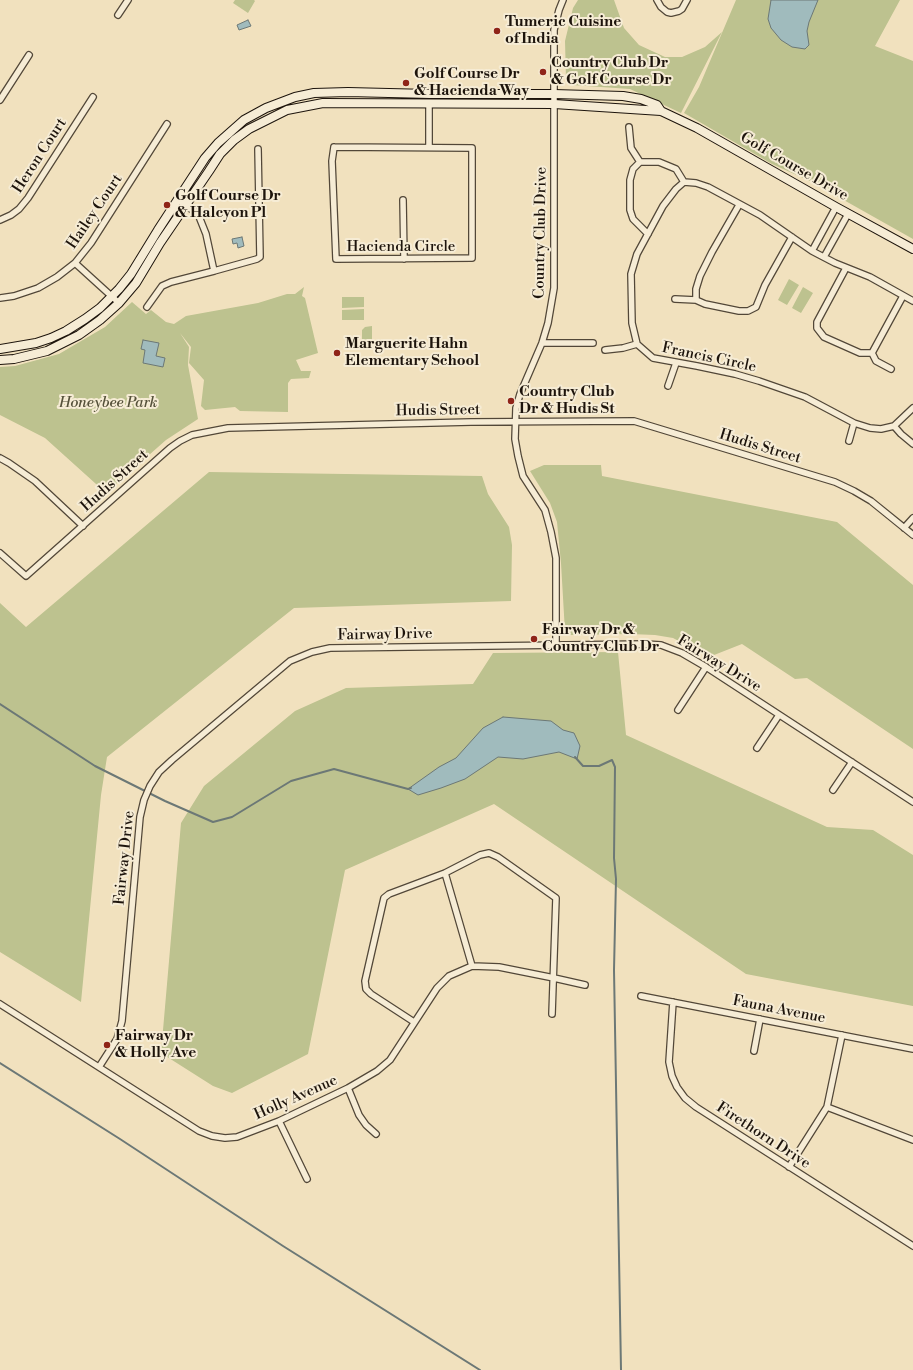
<!DOCTYPE html>
<style>
body{margin:0}
canvas{display:block;background:#f1e1be}
</style>
<canvas width="913" height="1370"></canvas>
<script>
const context = document.querySelector('canvas').getContext('2d');
context.lineJoin = 'round';
function fill(path, color) {
  context.fillStyle = color;
  context.fill(path, 'evenodd');
}
function shape(rows) {
  const path = new Path2D();
  for (const r of rows) {
    path.moveTo(r[0], r[1]);
    for (let i = 2; i < r.length; i += 2) path.lineTo(r[i], r[i + 1]);
  }
  return path;
}
function stroke(path, color, width, dash) {
  context.strokeStyle = color;
  context.lineWidth = width;
  context.lineCap = dash ? 'butt' : 'round';
  context.setLineDash(dash || []);
  context.stroke(path);
}
function drawText(font, color, halo, rows, align = 'center') {
  context.font = font + ' "Libre Bodoni",serif';
  context.lineWidth = 4;
  context.setLineDash([]);
  context.textBaseline = 'middle';
  context.strokeStyle = halo;
  context.fillStyle = color;
  for (const [text, x, y, turn = 0] of rows) {
    context.save();
    context.translate(x, y);
    context.rotate((+turn || 0) * Math.PI / 180);
    context.textAlign = isNaN(turn) ? turn : align;
    if (halo) context.strokeText(text, 0, 0);
    context.fillText(text, 0, 0);
    context.restore();
  }
}
fill(shape([
 [235,0,254,0,255,1,248,13,233,3],
 [578,0,614,0,624,28,639,45,665,57,682,57,705,47,722,32,681,113,630,89,572,85,566,79,565,41,573,8],
 [736,0,900,0,875,46,913,61,913,239,810,181,772,164,684,113,699,87],
 [789,279,799,285,787,305,778,300],
 [304,287,302,296,305,298,318,353,296,360,301,371,311,371,309,378,291,379,288,383,288,412,240,411,235,407,205,410,201,406,204,380,189,363,191,347,180,333,189,347,188,365,198,419,166,440,106,493,45,438,0,415,0,367,15,366,59,354,105,327,132,302,146,314,151,310,166,322,174,324,186,316,258,303,287,294,295,294],
 [803,287,813,293,801,313,792,308],
 [342,297,364,297,364,307,342,308],
 [364,309,364,320,342,320,342,310],
 [372,326,372,347,362,348,362,330,365,327],
 [544,465,601,465,602,476,837,522,913,585,913,749,807,678,795,679,742,644,709,657,673,638,655,635,630,634,570,635,565,632,561,563,557,522,550,503,530,471],
 [209,472,482,476,488,494,509,527,512,545,511,601,294,608,107,757,101,795,81,1002,0,952,0,603,26,627],
 [618,652,626,735,827,827,873,830,913,855,913,1006,746,974,494,804,345,870,308,1054,232,1093,213,1086,161,1053,181,823,204,786,295,711,346,688,473,684,493,653]
]), '#bdc28f');
const water = shape([
 [771,0,818,0,809,22,807,31,809,45,805,49,792,47,781,40,771,28,768,19,771,0],
 [248,20,251,26,239,30,237,25,248,20],
 [242,237,244,246,238,248,237,243,233,244,232,239,242,237],
 [143,340,159,343,156,356,165,358,163,367,143,363,145,350,141,349,143,340],
 [503,717,551,721,563,730,574,733,580,746,577,759,559,752,523,759,498,757,465,779,441,788,418,795,408,789,439,767,456,758,483,728,503,717]
]);
fill(water, '#a0bbbd');
stroke(water, '#6c7876', 1);
stroke(shape([
 [0,704,95,766,165,801,213,822,232,817,291,781,334,769,408,789,411,788],
 [575,757,583,766,599,766,612,760,615,767,614,858,616,879,614,970,621,1370],
 [0,1063,120,1139,283,1246,480,1370]
]), '#6c7876', 2);
const street = shape([
 [657,0,661,7,667,12,671,13,679,11,682,9,687,0],
 [118,15,128,0],
 [0,100,29,55],
 [629,127,631,148,640,162],
 [334,147,472,148,472,258,336,259,332,161,334,147],
 [429,147,429,104],
 [403,200,404,259],
 [739,205,712,252,700,276,696,289,696,300,705,304,739,311,748,311,756,307,765,285,792,237],
 [0,220,11,215,19,209,28,198,93,97],
 [648,234,633,219,630,210,630,180,633,169,640,162,659,162,676,169,684,182],
 [812,251,836,207],
 [824,257,848,214],
 [75,263,119,303],
 [846,268,817,322,817,328,824,337,860,353,872,353],
 [214,271,257,259,260,257,258,149],
 [0,298,14,296,38,288,57,277,75,263,91,243,167,124],
 [675,299,696,300],
 [913,301,870,277,835,263,812,251,760,215,708,187,696,183,684,182,676,189,663,206,637,254,631,274,632,323,637,344,653,358,697,366,735,374,759,381,805,397,854,423,870,428,881,429,894,426,913,408],
 [147,307,162,286,171,282,214,271,206,234,198,214,178,200],
 [542,343,593,343],
 [605,350,623,348,637,344],
 [872,353,903,296],
 [872,353,876,361,891,369],
 [668,386,676,363],
 [894,426,901,434,913,444],
 [849,441,854,423],
 [0,458,9,463,35,481,83,526],
 [904,528,913,518],
 [0,553,26,576,170,448,180,441,192,435,228,428,471,422,634,421,835,482,854,491,871,501,913,535],
 [556,646,556,558,551,532,545,510,523,476,518,456,515,439,516,408,520,394,542,343,548,323,554,288,554,30,559,10,563,0],
 [678,710,706,667],
 [757,748,779,715],
 [833,790,852,762],
 [445,873,472,966],
 [641,996,913,1049],
 [673,1002,669,1062,672,1076,677,1087,685,1098,696,1107,913,1246],
 [0,1004,199,1131,212,1136,225,1138,237,1137,279,1121,348,1088,377,1071,390,1060,437,988,449,976,472,966,499,967,554,978,585,985],
 [414,1022,371,994,366,989,365,981,384,898,389,894,445,873,480,855,489,853,498,857,556,898,552,1014],
 [754,1051,760,1019],
 [99,1067,117,1039,122,1021,140,817,144,800,150,786,159,772,172,760,290,661,312,652,330,648,645,644,661,645,682,653,706,667,913,802],
 [348,1088,359,1115,366,1125,376,1134],
 [827,1107,913,1140],
 [279,1121,307,1179],
 [789,1167,827,1107,842,1035]
]);
const secondary = shape([
 [0,349,36,343,51,338,66,331,85,319,100,308,119,289,131,274,158,230,205,158,218,143,244,120,266,108,295,97,314,93,348,92,430,94,554,94,623,96,641,99,657,105,661,111],
 [0,360,14,359,47,351,79,335,100,320,119,303,136,283,160,243,209,171,220,154,234,140,249,129,287,110,323,103,554,104,661,111,697,128,836,207,913,249]
]);
stroke(street, '#524738', 8);
stroke(secondary, '#1d140c', 10);
stroke(street, '#f6ecd5', 5.5);
stroke(secondary, '#f6ecd5', 8);
for (const [x, y, r, color] of [
 [497,31,4,"#8f2418"],
 [543,72,4,"#8f2418"],
 [406,83,4,"#8f2418"],
 [167,205,4,"#8f2418"],
 [337,353,4,"#8f2418"],
 [511,401,4,"#8f2418"],
 [534,639,4,"#8f2418"],
 [107,1045,4,"#8f2418"]
]) {
  const dot = new Path2D();
  dot.arc(x, y, r, 0, 2 * Math.PI);
  context.fillStyle = color;
  context.fill(dot);
  stroke(dot, '#f6ecd5', 1.5);
}
drawText('bold 15px', '#1d140c', '#f6ecd5', [
 ["Tumeric Cuisine",505,22],
 ["of India",505,39],
 ["Country Club Dr",551,63],
 ["& Golf Course Dr",551,80],
 ["Golf Course Dr",414,74],
 ["& Hacienda Way",414,91],
 ["Golf Course Dr",175,196],
 ["& Halcyon Pl",175,213],
 ["Marguerite Hahn",345,344],
 ["Elementary School",345,361],
 ["Country Club",519,392],
 ["Dr & Hudis St",519,409],
 ["Fairway Dr &",542,630],
 ["Country Club Dr",542,647],
 ["Fairway Dr",115,1036],
 ["& Holly Ave",115,1053]
], 'left');
drawText('15px', '#1d140c', '#f6ecd5', [
 ["Heron Court",40,156,-57],
 ["Golf Course Drive",794,167,30],
 ["Hailey Court",95,212,-56],
 ["Country Club Drive",541,233,-89],
 ["Hacienda Circle",401,247],
 ["Francis Circle",709,358,12],
 ["Hudis Street",438,411,-1],
 ["Hudis Street",760,447,17],
 ["Hudis Street",115,481,-42],
 ["Fairway Drive",385,635,-1],
 ["Fairway Drive",719,664,31],
 ["Fairway Drive",125,858,-84],
 ["Fauna Avenue",779,1010,11],
 ["Holly Avenue",296,1098,-24],
 ["Firethorn Drive",763,1136,33]
]);
drawText('italic 15px', '#55513a', '#f6ecd5', [
 ["Honeybee Park",108,403]
]);
</script>
